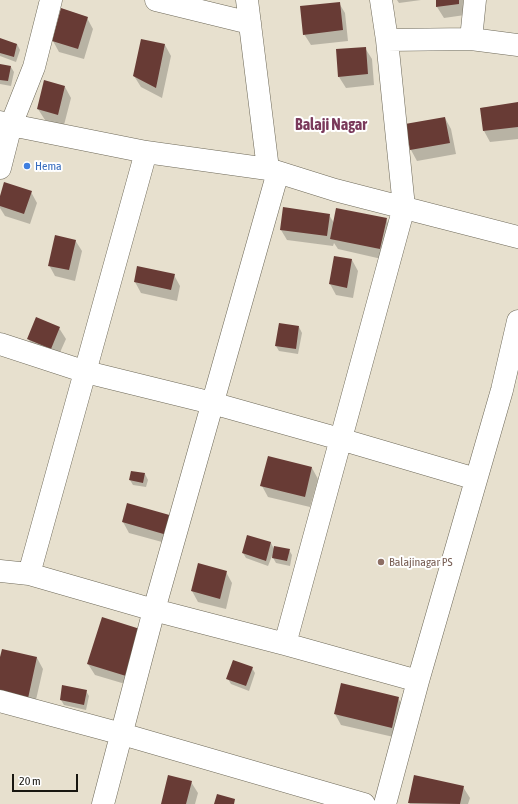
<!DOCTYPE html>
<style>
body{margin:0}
#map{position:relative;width:518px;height:804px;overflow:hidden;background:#e7e0ce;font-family:"Asap Condensed",sans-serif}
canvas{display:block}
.scale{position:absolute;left:12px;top:774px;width:66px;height:18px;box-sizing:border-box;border:2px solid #181610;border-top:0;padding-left:5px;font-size:12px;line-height:14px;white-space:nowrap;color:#181610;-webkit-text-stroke:3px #fff;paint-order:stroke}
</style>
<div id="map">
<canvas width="518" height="804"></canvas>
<div class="scale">20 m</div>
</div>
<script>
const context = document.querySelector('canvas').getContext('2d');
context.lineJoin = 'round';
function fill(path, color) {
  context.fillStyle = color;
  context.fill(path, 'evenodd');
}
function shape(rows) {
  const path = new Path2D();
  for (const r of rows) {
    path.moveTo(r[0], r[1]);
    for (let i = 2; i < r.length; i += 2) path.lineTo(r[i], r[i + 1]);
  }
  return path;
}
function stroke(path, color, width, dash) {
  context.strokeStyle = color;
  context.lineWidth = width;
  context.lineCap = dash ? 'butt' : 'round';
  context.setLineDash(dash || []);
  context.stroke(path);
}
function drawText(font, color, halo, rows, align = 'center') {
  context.font = font + ' "Asap Condensed",sans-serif';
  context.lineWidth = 4;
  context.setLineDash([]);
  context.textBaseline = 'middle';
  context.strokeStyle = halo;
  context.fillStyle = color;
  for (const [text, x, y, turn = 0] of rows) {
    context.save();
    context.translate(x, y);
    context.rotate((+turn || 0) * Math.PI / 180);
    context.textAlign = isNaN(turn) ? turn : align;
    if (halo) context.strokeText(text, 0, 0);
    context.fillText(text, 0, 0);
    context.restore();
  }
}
fill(shape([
 [397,0,421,0,399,3],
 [437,0,463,0,465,15,444,18,437,7],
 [339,3,345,13,348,41,311,45,304,34],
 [87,18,93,29,84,59,59,52,53,41],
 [0,39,17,44,20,50,16,62,0,56],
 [142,41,165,45,171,56,162,98,141,87,134,76],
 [365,48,372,59,374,85,346,88,339,77],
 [0,65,11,67,14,72,11,86,0,84],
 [65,87,71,98,64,125,45,120,38,109],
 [518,103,518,139,490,142,484,131,481,108],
 [445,118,451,129,456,154,417,161,411,150,407,125],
 [31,192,37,203,30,224,5,216,0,208,0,200],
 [329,215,334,223,386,219,392,230,386,260,338,249,334,243,333,246,287,240,281,230],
 [75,240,82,251,75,281,55,276,49,265],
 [335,257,352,260,358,271,353,298,336,295,330,284],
 [174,275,180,286,177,301,141,293,135,282],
 [299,327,302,333,298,354,279,351,276,346],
 [59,328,66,339,57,359,34,349,28,338],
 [312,468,318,479,310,507,268,497,262,486],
 [145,474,148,480,146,487,133,485,130,480],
 [127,505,172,517,173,545,129,533,123,522],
 [248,536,271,543,274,549,289,550,292,555,290,566,276,563,272,556,268,566,246,558,243,553],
 [226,572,232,583,226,609,198,602,192,591],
 [139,629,132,686,95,675,88,664],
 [37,658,43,669,33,713,0,661],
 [252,668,255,673,249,691,231,684,228,679],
 [86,691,89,696,86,710,64,705,61,700],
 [398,698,404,709,398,738,341,725,335,714],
 [191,782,198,793,195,804,162,804],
 [463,787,470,798,468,804,410,804,409,803]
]), '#0003');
fill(shape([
 [436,0,459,0,459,4,436,7],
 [340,2,343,30,303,35,300,6],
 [61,8,88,17,78,49,52,41],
 [0,38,17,44,14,57,0,53],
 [141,39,165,44,156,88,133,76],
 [366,47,368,74,338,77,336,49],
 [0,64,11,66,8,81,0,80],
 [44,80,65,86,58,115,37,109],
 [518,102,518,127,483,131,480,108],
 [445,117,450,143,410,150,405,124],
 [4,182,32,191,24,214,0,206,0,196],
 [283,207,330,214,327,236,280,230],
 [336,208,387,218,380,249,330,239],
 [55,235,76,240,69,270,48,266],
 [334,256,352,259,347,288,329,284],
 [137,266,175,274,171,290,134,282],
 [36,317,60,327,51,349,27,339],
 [279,323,299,326,296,349,275,346],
 [268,456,312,467,305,497,260,486],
 [131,471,145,473,143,483,129,480],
 [127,503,173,516,167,535,122,522],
 [247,535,271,542,266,561,242,553],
 [274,546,290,549,287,561,272,558],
 [198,563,227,571,220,599,191,591],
 [102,617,140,629,126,676,87,664],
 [2,649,37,657,27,703,0,697,0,657],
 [233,660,253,667,246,686,226,679],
 [341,683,399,697,392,728,334,714],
 [62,685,87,690,84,705,60,700],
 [168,775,192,781,186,804,161,804],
 [414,775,464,786,460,804,408,803],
 [217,794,235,799,234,804,214,804]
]), '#683b35');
const minor = shape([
 [156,0,250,23],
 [247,0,268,169],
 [471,39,475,0],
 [387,40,471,39,518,45],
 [0,122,11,125,146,152,268,169,335,190,518,237],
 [0,168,11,125,34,67,51,0],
 [0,344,86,372,212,403,340,439,476,479],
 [0,571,29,574,154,610,285,644,418,681],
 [29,574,146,152],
 [285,644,404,207,387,40,381,0],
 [0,701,122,734,364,804],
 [103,804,154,610,278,172],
 [385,804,418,681,502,390,518,321]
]);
stroke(minor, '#6e6959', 23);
stroke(minor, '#fff', 22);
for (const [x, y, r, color] of [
 [27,166,4,"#3f7fe0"],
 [381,562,4,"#8d6e63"]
]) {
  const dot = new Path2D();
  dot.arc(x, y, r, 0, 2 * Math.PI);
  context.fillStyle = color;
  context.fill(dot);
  stroke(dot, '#fff', 1.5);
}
drawText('12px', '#366cbe', '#fff', [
 ["Hema",35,166]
], 'left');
drawText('12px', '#785e54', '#fff', [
 ["Balajinagar PS",389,562]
], 'left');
drawText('bold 16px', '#7a395b', '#fff', [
 ["Balaji Nagar",331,125]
]);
</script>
